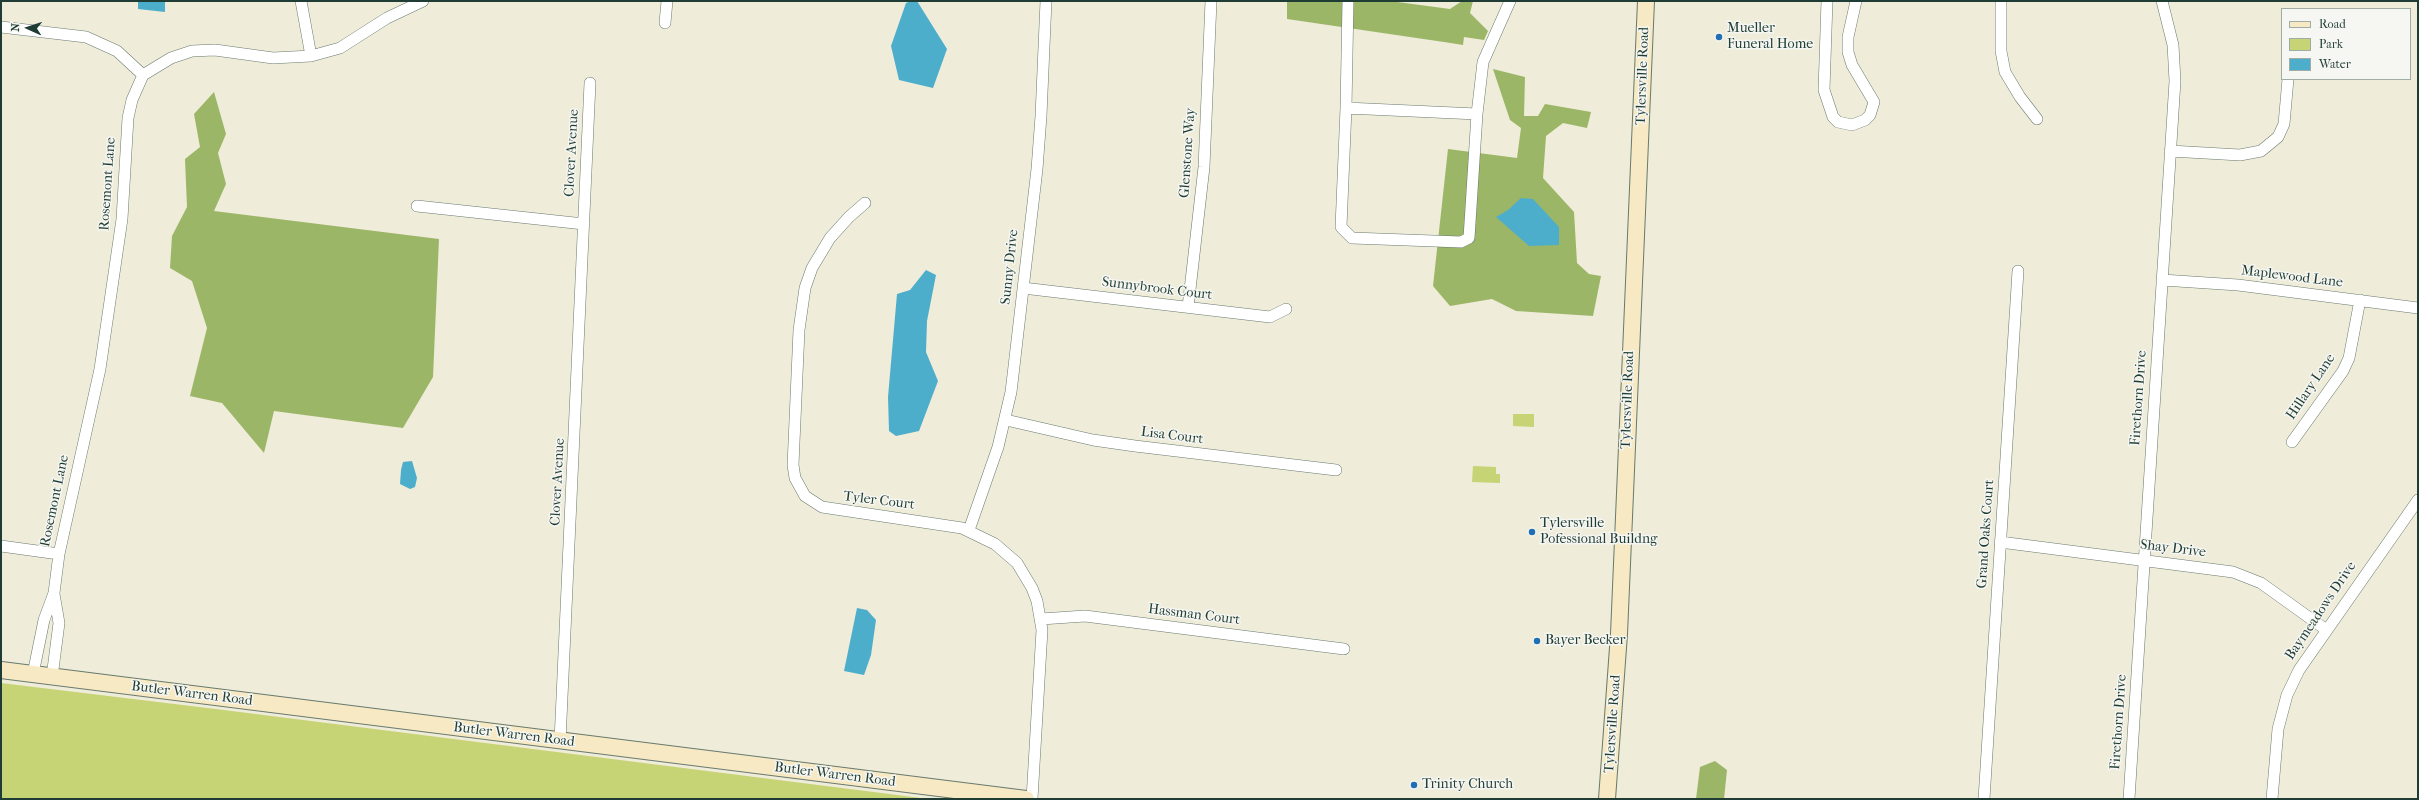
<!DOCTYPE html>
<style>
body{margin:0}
#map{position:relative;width:2419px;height:800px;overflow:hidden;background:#efecd9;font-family:"IM FELL French Canon",serif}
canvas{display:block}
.frame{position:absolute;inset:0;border:2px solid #1f3d34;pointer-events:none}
.legend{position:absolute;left:2281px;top:8px;width:130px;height:72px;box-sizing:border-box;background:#f6f6f2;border:1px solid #a0aca6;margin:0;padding:5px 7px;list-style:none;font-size:12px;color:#1f3d34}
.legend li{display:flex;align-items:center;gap:8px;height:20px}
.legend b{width:20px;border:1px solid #a0aca6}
.north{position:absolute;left:8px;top:8px;width:40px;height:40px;-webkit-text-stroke:3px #f6f6f2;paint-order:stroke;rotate:273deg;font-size:11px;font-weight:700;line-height:16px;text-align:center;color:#1f3d34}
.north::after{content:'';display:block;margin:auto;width:14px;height:18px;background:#1f3d34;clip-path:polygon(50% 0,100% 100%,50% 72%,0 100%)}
</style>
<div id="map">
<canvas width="2419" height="800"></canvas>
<div class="frame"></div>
<ul class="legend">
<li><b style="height:5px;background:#f6e9c3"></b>Road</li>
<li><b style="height:11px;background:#c6d476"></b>Park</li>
<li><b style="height:11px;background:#4daecc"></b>Water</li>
</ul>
<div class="north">N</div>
</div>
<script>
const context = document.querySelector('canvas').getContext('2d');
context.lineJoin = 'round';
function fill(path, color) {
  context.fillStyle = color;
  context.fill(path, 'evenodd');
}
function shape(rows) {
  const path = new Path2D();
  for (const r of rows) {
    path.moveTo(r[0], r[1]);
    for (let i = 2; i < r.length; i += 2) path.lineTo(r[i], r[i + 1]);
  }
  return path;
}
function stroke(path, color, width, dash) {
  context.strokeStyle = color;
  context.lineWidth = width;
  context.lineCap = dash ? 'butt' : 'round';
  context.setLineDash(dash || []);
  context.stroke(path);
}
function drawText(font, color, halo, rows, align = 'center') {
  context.font = font + ' "IM FELL French Canon",serif';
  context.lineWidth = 3;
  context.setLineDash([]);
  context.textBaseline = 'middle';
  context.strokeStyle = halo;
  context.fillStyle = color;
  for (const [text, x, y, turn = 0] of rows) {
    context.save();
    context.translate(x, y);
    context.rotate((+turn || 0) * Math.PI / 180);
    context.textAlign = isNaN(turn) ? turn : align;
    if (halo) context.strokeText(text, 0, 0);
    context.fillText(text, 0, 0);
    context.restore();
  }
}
fill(shape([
 [1513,414,1534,414,1534,427,1513,426],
 [1473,466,1496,467,1496,474,1500,474,1500,483,1472,482],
 [1,683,224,710,929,799,1,799]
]), '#c6d476');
fill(shape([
 [1287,1,1390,1,1450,9,1462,1,1473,1,1470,13,1488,31,1484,40,1464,37,1463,45,1444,42,1287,19],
 [1493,69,1525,77,1524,116,1538,116,1545,104,1591,112,1587,128,1563,123,1546,136,1543,178,1574,212,1577,263,1589,274,1601,276,1593,316,1516,311,1492,299,1450,306,1433,286,1448,149,1517,158,1521,128,1510,120],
 [214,92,226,134,218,153,226,184,214,211,439,239,433,377,403,428,274,411,264,453,222,403,190,396,207,328,192,281,170,268,172,236,187,207,185,159,200,147,194,114],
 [1715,761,1727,770,1724,799,1696,799,1700,767]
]), '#9cb667');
fill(shape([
 [138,1,165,1,165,12,138,9],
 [911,1,917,1,947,49,933,88,899,80,891,46,906,3],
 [1521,198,1533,199,1559,227,1559,245,1529,246,1496,217,1508,210],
 [926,270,936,275,927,321,926,352,938,381,919,431,896,436,889,431,888,397,897,294,910,290],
 [412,461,417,478,415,487,410,489,400,484,401,470,403,462],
 [857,608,867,610,876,620,871,655,864,675,844,671]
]), '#4daecc');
const street = shape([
 [301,1,311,56],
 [1348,1,1346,108,1477,114,1483,62,1510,1],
 [1827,1,1824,90,1833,117,1838,122,1852,125,1865,120,1870,115,1874,102,1852,65,1848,52,1848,37,1856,1],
 [2001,1,2001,51,2005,72,2020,97,2037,119],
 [665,23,667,1],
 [1,27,86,37,117,51,143,75],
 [1346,108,1341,227,1352,238,1461,242,1469,238,1477,114],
 [2170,151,2240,155,2261,151,2278,137,2284,124,2288,79],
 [865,203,849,217,830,238,812,268,805,288,799,330,793,465,795,478,805,496,822,507,962,528,995,544,1017,563,1032,588,1037,601,1042,630,1032,799],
 [417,206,584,224],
 [2162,280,2238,285,2418,308],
 [1023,288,1270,317,1286,309],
 [1188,307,1204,167,1211,1],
 [1006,420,1093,440,1135,446,1336,470],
 [2292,442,2343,371,2349,358,2360,300],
 [969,530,998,447,1011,392,1037,169,1041,116,1046,1],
 [2000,542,2233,572,2261,583,2325,629],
 [1,546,59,554],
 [1041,619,1085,616,1344,649],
 [33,674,44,620,54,593,59,554,100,369,122,219,128,118,132,100,143,75,171,58,192,51,215,50,273,58,311,56,340,48,387,18,423,1],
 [52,677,59,623,54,594],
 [560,741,590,83],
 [1984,799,2018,271],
 [2129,799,2175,81,2173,45,2162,1],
 [2272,799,2278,729,2287,695,2299,670,2418,500]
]);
const secondary = shape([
 [1,670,1026,799],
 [1607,799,1619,634,1646,1]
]);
stroke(street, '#687a6e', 12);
stroke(secondary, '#687a6e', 18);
stroke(street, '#fff', 11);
stroke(secondary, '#f6e9c3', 16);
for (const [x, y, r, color] of [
 [1719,37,4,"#1f6fb2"],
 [1532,532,4,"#1f6fb2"],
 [1537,641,4,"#1f6fb2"],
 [1414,785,4,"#1f6fb2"]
]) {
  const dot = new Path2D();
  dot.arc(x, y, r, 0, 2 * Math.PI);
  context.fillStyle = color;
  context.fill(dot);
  stroke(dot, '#f6f6f2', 1.5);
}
drawText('14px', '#1f3d34', '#f6f6f2', [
 ["Mueller",1727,29],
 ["Funeral Home",1727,45],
 ["Tylersville",1540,524],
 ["Pofessional Buildng",1540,540],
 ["Bayer Becker",1545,641],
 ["Trinity Church",1422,785]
], 'left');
drawText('14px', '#1f3d34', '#f6f6f2', [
 ["Tylersville Road",1643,76,-88],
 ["Clover Avenue",572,153,-87],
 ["Glenstone Way",1188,153,-86],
 ["Rosemont Lane",108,184,-86],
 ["Sunny Drive",1010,267,-84],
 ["Maplewood Lane",2292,277,7],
 ["Sunnybrook Court",1157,289,7],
 ["Hillary Lane",2311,387,-56],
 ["Firethorn Drive",2139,398,-86],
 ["Tylersville Road",1628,400,-88],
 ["Lisa Court",1172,436,7],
 ["Clover Avenue",558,482,-87],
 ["Rosemont Lane",55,501,-78],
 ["Tyler Court",879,501,7],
 ["Grand Oaks Court",1986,534,-86],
 ["Shay Drive",2173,549,7],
 ["Baymeadows Drive",2321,611,-56],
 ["Hassman Court",1194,615,7],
 ["Butler Warren Road",192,694,7],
 ["Firethorn Drive",2119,722,-86],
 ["Tylersville Road",1613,724,-86],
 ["Butler Warren Road",514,735,7],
 ["Butler Warren Road",835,775,7]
]);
</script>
